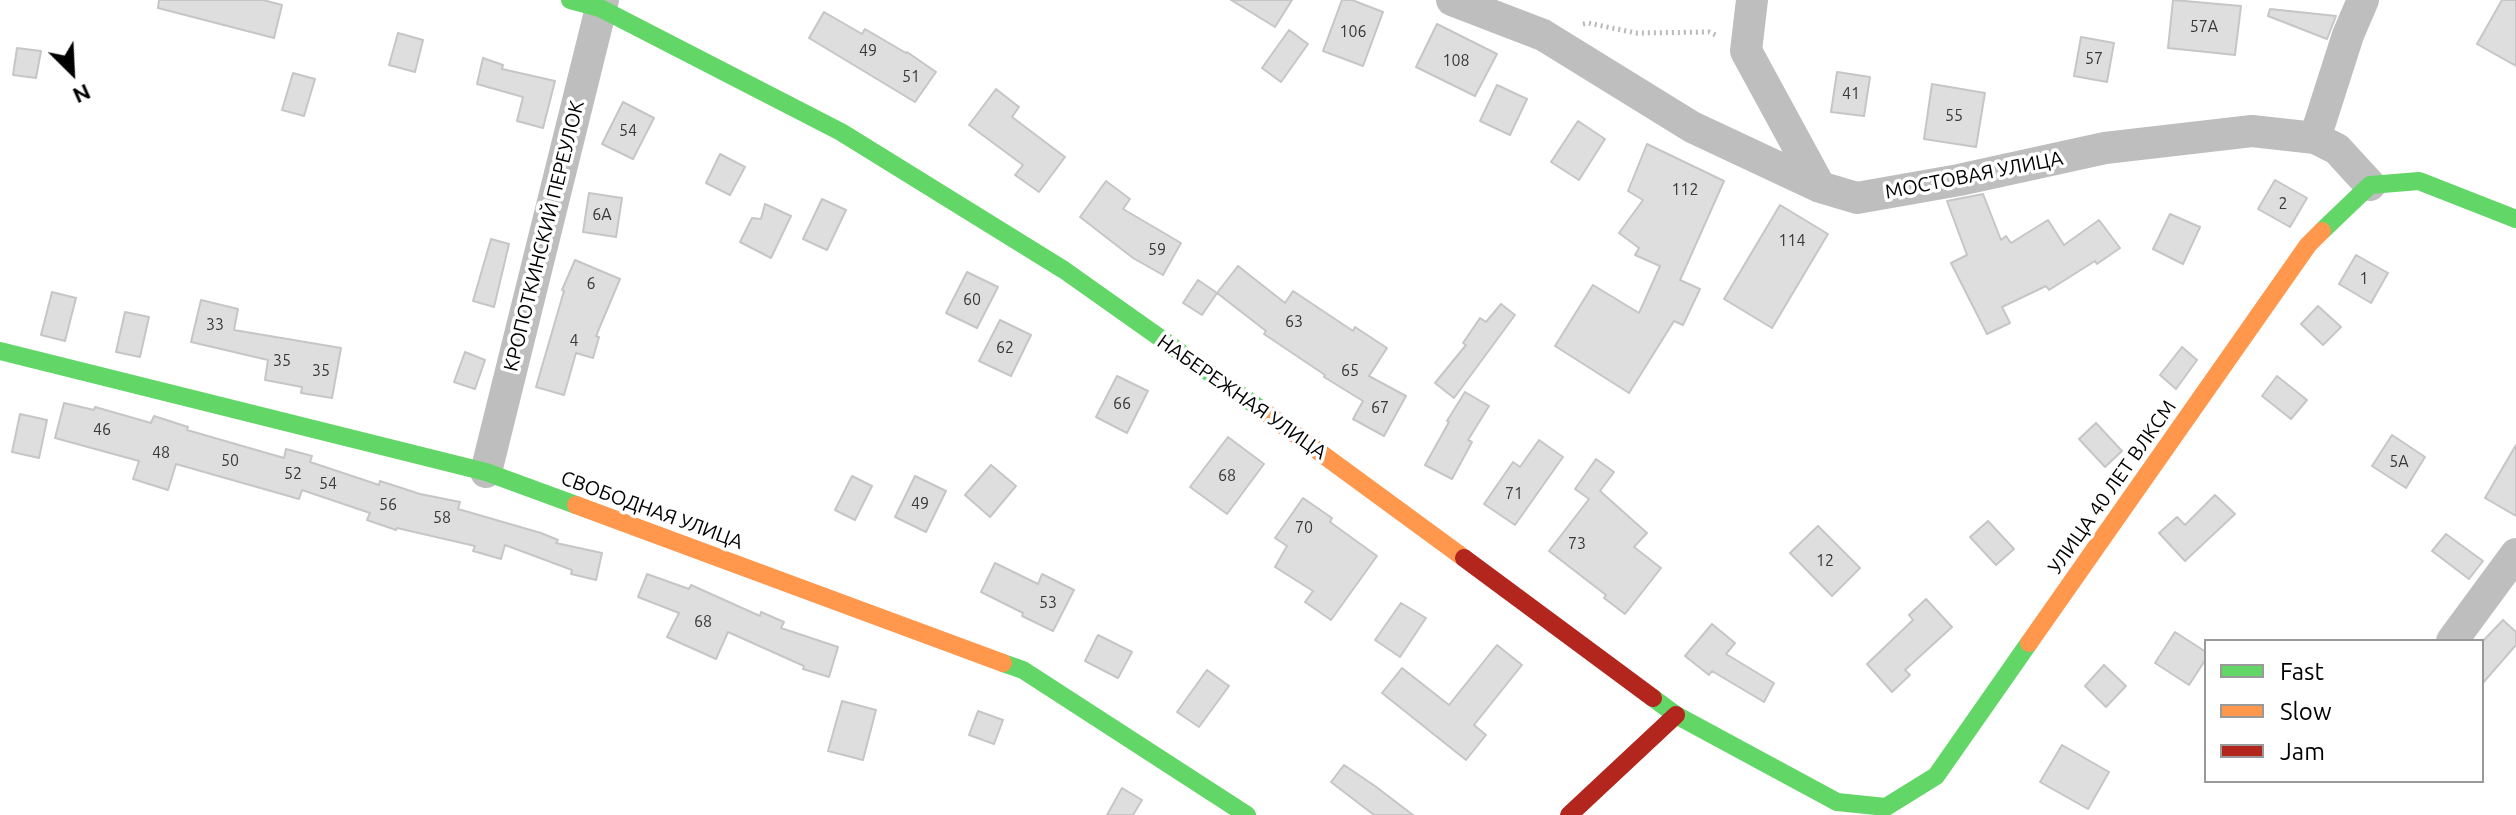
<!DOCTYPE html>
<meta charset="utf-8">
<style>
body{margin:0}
#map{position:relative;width:2516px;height:815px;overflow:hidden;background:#fff;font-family:Ubuntu,sans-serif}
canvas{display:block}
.legend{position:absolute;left:2204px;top:639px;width:280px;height:144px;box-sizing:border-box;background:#fff;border:2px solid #999;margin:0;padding:10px 14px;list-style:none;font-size:24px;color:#000}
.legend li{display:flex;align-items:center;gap:16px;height:40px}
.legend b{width:40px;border:2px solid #999}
.north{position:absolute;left:32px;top:32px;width:80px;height:80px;-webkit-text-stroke:6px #fff;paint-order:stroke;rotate:156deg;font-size:22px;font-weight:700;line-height:32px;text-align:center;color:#000}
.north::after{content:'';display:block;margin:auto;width:28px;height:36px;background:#000;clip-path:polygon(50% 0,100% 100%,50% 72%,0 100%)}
</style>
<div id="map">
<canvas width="2516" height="815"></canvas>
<ul class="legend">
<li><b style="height:10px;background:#63d668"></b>Fast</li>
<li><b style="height:10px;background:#ff974d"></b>Slow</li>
<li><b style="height:10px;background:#b3261e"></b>Jam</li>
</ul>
<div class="north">N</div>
</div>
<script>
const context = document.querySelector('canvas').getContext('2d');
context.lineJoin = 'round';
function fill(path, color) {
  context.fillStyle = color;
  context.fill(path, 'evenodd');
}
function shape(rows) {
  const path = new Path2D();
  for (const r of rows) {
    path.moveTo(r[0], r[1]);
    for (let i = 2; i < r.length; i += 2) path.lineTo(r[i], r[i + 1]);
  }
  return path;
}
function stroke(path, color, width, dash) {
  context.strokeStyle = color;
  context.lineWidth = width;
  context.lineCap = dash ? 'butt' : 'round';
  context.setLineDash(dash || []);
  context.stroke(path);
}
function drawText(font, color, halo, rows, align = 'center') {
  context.font = font + ' Ubuntu,sans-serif';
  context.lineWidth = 7;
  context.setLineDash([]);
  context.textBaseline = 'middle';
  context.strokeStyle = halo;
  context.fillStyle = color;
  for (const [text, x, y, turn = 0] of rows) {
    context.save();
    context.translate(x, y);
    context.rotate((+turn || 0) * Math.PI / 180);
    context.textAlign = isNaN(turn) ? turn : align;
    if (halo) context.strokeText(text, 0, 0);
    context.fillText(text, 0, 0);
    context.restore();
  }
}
const building = shape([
 [159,0,263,0,282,5,274,38,158,8,159,0],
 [1231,0,1292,0,1275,27,1231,0],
 [1342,0,1352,0,1383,12,1363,66,1323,51,1342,0],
 [2173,0,2241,6,2235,55,2168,48,2173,0],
 [2502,0,2516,0,2516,66,2477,44,2502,0],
 [2270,9,2336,16,2327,39,2268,16,2270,9],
 [824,12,862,34,865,29,906,53,907,52,936,72,915,102,809,38,824,12],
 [1437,24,1497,54,1475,96,1416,67,1437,24],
 [1289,30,1308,44,1281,82,1262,68,1289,30],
 [398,33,423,40,415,72,389,65,398,33],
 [2081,37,2114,43,2107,82,2074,76,2081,37],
 [17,48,41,51,36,78,13,75,17,48],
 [483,58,503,65,502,69,555,81,543,128,517,121,523,97,477,84,483,58],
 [1837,72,1870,77,1864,116,1831,112,1837,72],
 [293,73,315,79,304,116,282,110,293,73],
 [1932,84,1985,93,1976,147,1924,139,1932,84],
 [1497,85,1527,99,1510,135,1480,121,1497,85],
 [996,89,1019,107,1012,117,1065,157,1039,192,1015,175,1023,165,969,125,996,89],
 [623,102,654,118,633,159,602,144,623,102],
 [1578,121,1605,139,1579,180,1551,162,1578,121],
 [1647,144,1724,181,1680,280,1700,289,1683,325,1674,321,1629,393,1555,346,1593,285,1639,313,1660,266,1635,255,1639,248,1619,233,1643,200,1628,191,1647,144],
 [720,154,745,167,730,195,706,183,720,154],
 [2275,180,2307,198,2290,227,2258,209,2275,180],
 [1106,181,1130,199,1123,209,1181,243,1163,275,1133,258,1080,217,1106,181],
 [589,193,622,198,616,237,583,232,589,193],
 [1983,194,2001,240,2006,236,2011,243,2048,220,2064,245,2099,220,2120,248,2097,264,2095,261,2049,290,2046,286,2002,307,2010,323,1987,334,1951,263,1967,255,1947,201,1983,194],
 [822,199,846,210,827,250,803,239,822,199],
 [765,204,791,216,771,258,740,242,752,218,761,219,765,204],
 [1780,205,1828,234,1772,328,1724,299,1780,205],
 [2170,214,2200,227,2183,264,2153,249,2170,214],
 [491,239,509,244,494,307,473,301,491,239],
 [2356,255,2388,273,2371,303,2339,284,2356,255],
 [575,260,620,279,596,336,599,337,593,358,576,353,564,395,536,387,564,291,562,290,575,260],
 [1238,266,1285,303,1293,291,1353,331,1355,327,1387,348,1369,376,1406,396,1384,436,1353,419,1363,401,1324,377,1325,375,1264,334,1266,331,1217,293,1238,266],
 [967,272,998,287,977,328,946,313,967,272],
 [1198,280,1217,293,1202,315,1183,303,1198,280],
 [52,292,76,298,65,341,41,335,52,292],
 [201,300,238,309,234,330,341,348,332,398,301,393,302,387,265,380,268,360,191,342,201,300],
 [1501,304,1515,315,1454,398,1435,383,1466,345,1463,343,1480,318,1486,322,1501,304],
 [2318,306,2341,327,2323,345,2301,324,2318,306],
 [125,312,149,317,140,357,116,352,125,312],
 [1000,320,1031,335,1011,376,979,361,1000,320],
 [2182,347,2197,360,2176,389,2160,375,2182,347],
 [465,352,485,360,475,389,454,382,465,352],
 [1117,376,1148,391,1127,433,1096,417,1117,376],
 [2277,376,2307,400,2291,419,2262,396,2277,376],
 [1465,392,1489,406,1468,440,1472,442,1452,479,1425,465,1449,422,1447,421,1465,392],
 [64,403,94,410,95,407,151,423,154,416,188,427,187,430,284,458,286,449,312,456,310,462,379,485,380,481,420,494,460,502,458,509,541,533,558,540,556,543,602,553,596,580,571,574,572,570,505,545,501,559,473,551,475,546,397,528,396,530,367,520,370,513,302,490,299,499,176,464,168,490,133,479,139,461,55,438,64,403],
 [20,414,47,420,39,458,12,452,20,414],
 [2096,423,2122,451,2105,467,2079,439,2096,423],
 [2392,435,2425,457,2406,488,2372,466,2392,435],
 [1228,437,1264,464,1227,514,1190,487,1228,437],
 [1539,440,1563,457,1515,525,1484,504,1513,462,1520,467,1539,440],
 [2516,445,2516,516,2485,498,2516,445],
 [1596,459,1614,472,1600,491,1647,533,1634,547,1661,568,1625,614,1604,598,1606,595,1549,551,1589,499,1575,489,1596,459],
 [991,465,1016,486,990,517,965,495,991,465],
 [852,476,872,486,855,520,835,510,852,476],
 [915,476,946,491,926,532,895,517,915,476],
 [2215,495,2235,514,2185,561,2159,533,2177,517,2185,525,2215,495],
 [1303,498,1332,518,1330,522,1377,556,1331,620,1305,602,1313,591,1275,567,1287,546,1275,538,1303,498],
 [1988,521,2014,549,1996,565,1970,537,1988,521],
 [1818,526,1860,568,1832,596,1790,553,1818,526],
 [2446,534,2483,561,2469,579,2432,551,2446,534],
 [995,563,1038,584,1042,574,1074,590,1053,631,1022,616,1023,613,981,592,995,563],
 [647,574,689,589,691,585,760,616,761,612,784,622,781,628,838,647,829,677,803,669,804,666,728,632,716,659,667,637,679,613,638,597,647,574],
 [1926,599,1952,627,1905,670,1910,675,1892,692,1867,664,1913,620,1909,615,1926,599],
 [1401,603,1426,618,1400,657,1375,640,1401,603],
 [2503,620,2516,632,2516,645,2482,684,2482,642,2503,620],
 [1712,624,1735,643,1726,654,1774,683,1764,702,1712,671,1709,675,1685,656,1712,624],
 [2175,632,2206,652,2206,659,2189,685,2155,663,2175,632],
 [1098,635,1132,652,1118,678,1085,661,1098,635],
 [1497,645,1522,665,1474,725,1486,735,1466,760,1382,693,1402,668,1449,705,1497,645],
 [2104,665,2126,686,2106,707,2085,686,2104,665],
 [1207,670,1229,686,1199,727,1177,712,1207,670],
 [842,701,876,710,863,760,828,751,842,701],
 [978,711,1003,720,994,744,969,735,978,711],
 [2062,745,2109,772,2088,809,2040,782,2062,745],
 [1344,765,1375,786,1413,815,1374,815,1331,782,1344,765],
 [1122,788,1142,800,1133,815,1107,815,1122,788]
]);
fill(building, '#dedede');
stroke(building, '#c6c6c6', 2);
stroke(shape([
 [1583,24,1588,23,1636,33,1709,32,1718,36]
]), '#b9b9b9', 5, [2, 4]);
stroke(shape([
 [1452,0,1543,35,1692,127,1820,187,1857,198,1959,180,2105,148,2252,131,2315,138,2337,149,2370,185],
 [1752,0,1746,51,1820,187],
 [2315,138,2348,35,2363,0],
 [486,472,603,0],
 [2452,641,2516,554]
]), '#bebebe', 32);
stroke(shape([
 [570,0,600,8,841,132,1064,270,1262,410],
 [2322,231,2370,185,2419,181,2516,219],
 [0,351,486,472,576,505],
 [1003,663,1023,670,1247,815],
 [1653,698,1676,715,1837,802,1886,807,1936,776,2029,643]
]), '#63d668', 18);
stroke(shape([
 [1262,410,1464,558],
 [576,505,1003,663],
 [2029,643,2308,245,2322,231]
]), '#ff974d', 18);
stroke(shape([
 [1464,558,1653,698],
 [1569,815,1676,715]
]), '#b3261e', 18);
drawText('16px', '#383838', null, [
 ["57А",2204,27],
 ["106",1353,32],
 ["49",868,51],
 ["57",2094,59],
 ["108",1456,61],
 ["51",911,77],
 ["41",1851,94],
 ["55",1954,116],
 ["54",628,131],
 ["112",1685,190],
 ["2",2283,204],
 ["6А",602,215],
 ["114",1792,241],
 ["59",1157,250],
 ["1",2364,279],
 ["6",591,284],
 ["60",972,300],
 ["63",1294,322],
 ["33",215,325],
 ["4",574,341],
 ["62",1005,348],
 ["35",282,361],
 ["35",321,371],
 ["65",1350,371],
 ["66",1122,404],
 ["67",1380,408],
 ["46",102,430],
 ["48",161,453],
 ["50",230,461],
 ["5А",2399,462],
 ["52",293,474],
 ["68",1227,476],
 ["54",328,484],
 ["71",1514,494],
 ["49",920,504],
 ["56",388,505],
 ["58",442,518],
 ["70",1304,528],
 ["73",1577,544],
 ["12",1825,561],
 ["53",1048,603],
 ["68",703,622]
]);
drawText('20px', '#000', '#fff', [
 ["МОСТОВАЯ УЛИЦА",1974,175,-11],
 ["КРОПОТКИНСКИЙ ПЕРЕУЛОК",544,236,-76],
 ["НАБЕРЕЖНАЯ УЛИЦА",1242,397,35],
 ["УЛИЦА 40 ЛЕТ ВЛКСМ",2112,487,-55],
 ["СВОБОДНАЯ УЛИЦА",652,510,20]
]);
</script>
